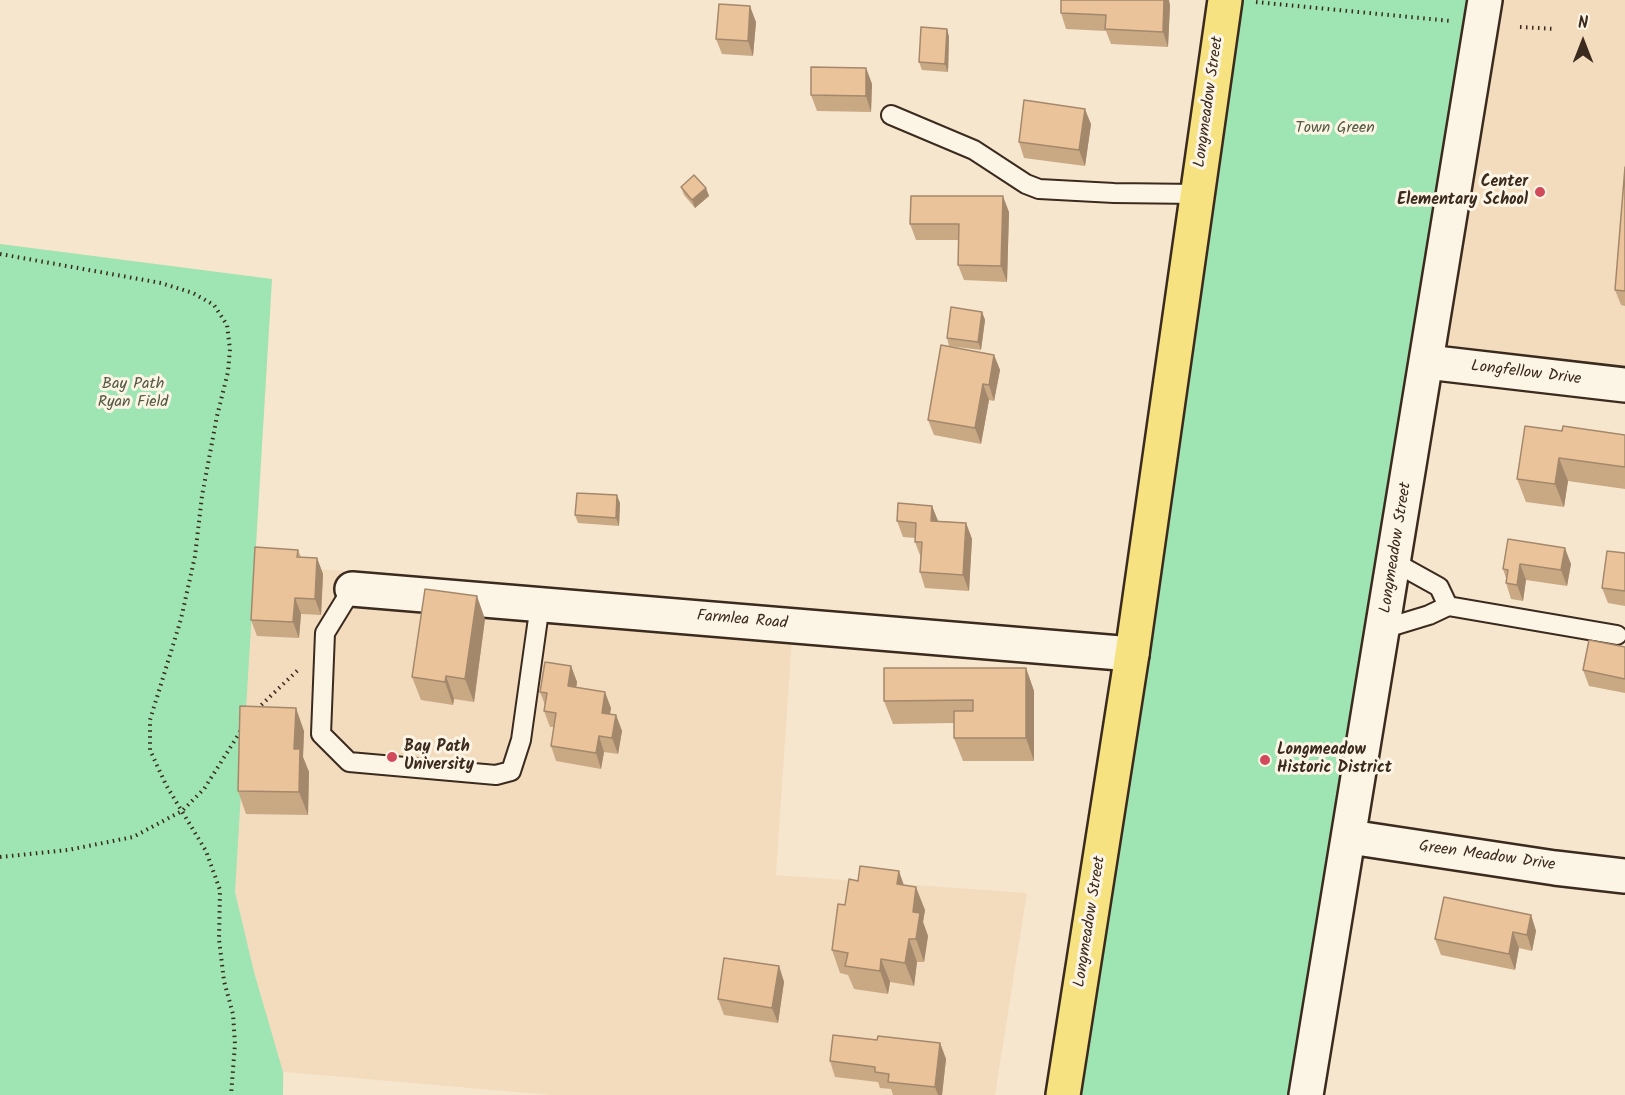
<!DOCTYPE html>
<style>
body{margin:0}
#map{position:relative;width:1625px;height:1095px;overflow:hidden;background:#f7e6ce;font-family:Kalam,sans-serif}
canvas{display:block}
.north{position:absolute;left:1553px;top:12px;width:60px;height:60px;-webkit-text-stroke:4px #fcf5e5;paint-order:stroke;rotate:0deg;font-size:16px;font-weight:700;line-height:24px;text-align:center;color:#3b2a1e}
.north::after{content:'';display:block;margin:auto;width:21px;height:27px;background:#3b2a1e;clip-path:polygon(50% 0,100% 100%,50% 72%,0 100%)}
</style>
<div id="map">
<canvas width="1625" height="1095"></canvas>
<div class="north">N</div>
</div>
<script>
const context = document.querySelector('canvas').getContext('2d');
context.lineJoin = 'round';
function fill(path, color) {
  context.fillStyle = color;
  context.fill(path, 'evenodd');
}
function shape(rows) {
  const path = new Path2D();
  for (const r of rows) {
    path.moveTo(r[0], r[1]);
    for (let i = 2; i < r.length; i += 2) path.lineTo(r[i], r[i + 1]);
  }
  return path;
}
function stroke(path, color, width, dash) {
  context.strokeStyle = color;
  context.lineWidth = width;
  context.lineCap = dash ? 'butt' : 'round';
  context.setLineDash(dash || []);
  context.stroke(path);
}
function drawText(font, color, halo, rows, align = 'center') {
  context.font = font + ' Kalam,sans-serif';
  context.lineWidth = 6;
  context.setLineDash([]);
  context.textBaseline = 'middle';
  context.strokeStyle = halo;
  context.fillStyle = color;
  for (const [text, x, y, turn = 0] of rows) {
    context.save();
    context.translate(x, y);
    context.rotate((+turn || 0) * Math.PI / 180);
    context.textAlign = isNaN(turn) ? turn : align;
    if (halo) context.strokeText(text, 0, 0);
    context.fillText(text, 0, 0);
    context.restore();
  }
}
fill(shape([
 [1485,0,1625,0,1625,384,1427,362],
 [0,244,272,279,255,564,549,587,546,618,792,638,776,875,1027,893,995,1095,551,1095,284,1072,283,1095,0,1095]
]), '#f3dcbe');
fill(shape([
 [1225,0,1485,0,1306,1095,1063,1095],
 [0,244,272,279,235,892,254,972,283,1072,283,1095,0,1095]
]), '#9ee5b3');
const lane = shape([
 [891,115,974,150,1026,184,1039,189,1114,193,1197,194],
 [1394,562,1439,587,1448,606],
 [352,589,325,633,321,734,349,762,496,775,511,771,521,740,540,604],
 [1383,629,1429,615,1448,606,1617,635]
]);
const street = shape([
 [1427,362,1625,385],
 [352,589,1132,654],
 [1350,837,1555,868,1625,876],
 [1306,1095,1485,0]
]);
const primary = shape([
 [1063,1095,1132,654,1225,0]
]);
stroke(lane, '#3b2a1e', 22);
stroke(street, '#3b2a1e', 38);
stroke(primary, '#3b2a1e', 38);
stroke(shape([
 [1256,2,1451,21],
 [1520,27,1555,29],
 [0,254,161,283,193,293,214,305,227,325,230,349,228,372,217,416,202,496,195,556,181,619,150,720,150,750,166,785,206,851,220,890,219,939,224,981,233,1014,235,1044,231,1095],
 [257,709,299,669],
 [0,857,68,850,133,837,182,811,204,789,242,729]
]), '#3b2a1e', 4, [1.5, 4.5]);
stroke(lane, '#fcf5e5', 18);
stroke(street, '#fcf5e5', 33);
stroke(primary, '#f7e281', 33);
fill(shape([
 [1170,5,1168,47,1111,44,1106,31,1066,29,1061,13],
 [756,22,753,56,722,54,716,39],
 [947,29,949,37,948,72,922,70,919,62],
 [866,68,872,84,871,112,817,111,811,95],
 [1091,124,1085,166,1024,158,1019,142],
 [1625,167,1625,306,1621,305,1615,290],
 [681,187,706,188,709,196,695,208,684,195],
 [1009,212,1007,282,964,280,958,265,959,240,916,240,910,224],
 [982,312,985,320,981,350,949,346,947,338],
 [994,355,1000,370,994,401,989,400,981,444,934,435,928,420],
 [1562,431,1625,435,1625,489,1568,481,1564,507,1526,502,1517,479],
 [620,503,619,526,578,523,575,515],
 [932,506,938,521,966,523,972,539,969,591,925,588,920,572,921,558,915,542,915,538,903,537,897,521],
 [1508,539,1571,564,1567,586,1526,580,1523,601,1511,599,1506,583,1506,578,1503,569],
 [298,550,301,557,317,558,323,574,321,615,301,614,299,638,257,636,251,620],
 [1625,553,1625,606,1608,603,1602,588],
 [485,619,474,702,454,699,453,705,421,700,412,677],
 [1625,647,1625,693,1589,686,1583,670],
 [571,666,577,682,576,688,611,708,610,714,616,715,622,731,618,754,604,752,601,769,556,761,551,746,554,727,550,727,544,711,545,705,540,692],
 [1026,668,1034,691,1034,761,963,761,954,738,954,723,893,724,884,701],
 [304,731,303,757,309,772,308,815,246,814,238,791],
 [904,885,925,910,923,922,928,936,924,962,917,962,914,986,890,982,888,994,854,989,848,975,840,973,832,950,845,905],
 [1531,915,1536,931,1532,951,1519,948,1515,970,1441,955,1435,939],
 [779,966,784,982,778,1023,724,1015,718,999],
 [877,1040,940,1043,946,1059,942,1095,893,1095,891,1089,880,1088,878,1082,835,1077,830,1061]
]), '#c9a884');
fill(shape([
 [1164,0,1169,0,1170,5,1168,47,1163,32],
 [750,6,756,22,753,56,748,41],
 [947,29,949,37,948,72,945,64],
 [866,68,872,84,871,112,866,96],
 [1085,109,1091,124,1085,166,1079,150],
 [706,188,709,196,695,208,692,200],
 [1003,196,1009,212,1007,282,1001,266],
 [982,312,985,320,981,350,978,342],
 [994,355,1000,370,994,401,989,385],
 [983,384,989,400,981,444,975,428],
 [1559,458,1568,481,1564,507,1555,484],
 [617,495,620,503,619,526,616,518],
 [932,506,938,521,931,521],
 [966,523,972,539,969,591,963,575],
 [1565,548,1571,564,1567,586,1561,570],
 [317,558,323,574,321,615,315,599],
 [1520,564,1526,580,1523,601,1517,585],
 [477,596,485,619,474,702,465,679],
 [295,598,301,614,299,638,293,622],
 [571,666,577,682,574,702,568,686],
 [1026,668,1034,691,1034,761,1026,738],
 [446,676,454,699,453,705,445,682],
 [605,692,611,708,607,729,602,713],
 [296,708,304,731,303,757,309,772,308,815,299,792,294,749],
 [616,715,622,731,618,754,612,738],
 [599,736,604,752,601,769,596,753],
 [899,871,907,894,897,884],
 [916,887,925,910,923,922,928,936,924,962,916,939,913,912],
 [1531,915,1536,931,1532,951,1527,935],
 [1513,932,1519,948,1515,970,1509,954],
 [909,939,917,962,914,986,905,963],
 [881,959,890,982,888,994,880,971],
 [779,966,784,982,778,1023,772,1008],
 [940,1043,946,1059,942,1095,938,1095,935,1087]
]), '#a4886c');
const building = shape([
 [1061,0,1164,0,1163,32,1105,29,1106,15,1061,13,1061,0],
 [719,4,750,6,748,41,716,39,719,4],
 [921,27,947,29,945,64,919,62,921,27],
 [811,67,866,68,866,96,811,95,811,67],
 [1024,100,1085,109,1079,150,1019,142,1024,100],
 [1625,167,1625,291,1615,290,1625,167],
 [694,175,706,188,692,200,681,187,694,175],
 [911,196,1003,196,1001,266,958,265,959,224,910,224,911,196],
 [951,307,982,312,978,342,947,338,951,307],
 [941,345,994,355,989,385,983,384,975,428,928,420,941,345],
 [1525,426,1562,431,1563,426,1625,435,1625,467,1559,458,1555,484,1517,479,1525,426],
 [577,493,617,495,616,518,575,515,577,493],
 [898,503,932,506,931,521,966,523,963,575,920,572,922,542,915,542,916,523,897,521,898,503],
 [1508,539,1565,548,1561,570,1520,564,1517,585,1506,583,1508,570,1503,569,1508,539],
 [255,547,298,550,297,557,317,558,315,599,295,598,293,622,251,620,255,547],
 [1607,551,1625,553,1625,591,1602,588,1607,551],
 [425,589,477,596,465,679,446,676,445,682,412,677,425,589],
 [1589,640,1625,647,1625,679,1583,670,1589,640],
 [545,662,571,666,568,686,605,692,602,713,616,715,612,738,599,736,596,753,551,746,556,713,544,711,547,693,540,692,545,662],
 [884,668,1026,668,1026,738,954,738,954,711,973,711,973,700,884,701,884,668],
 [240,706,296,708,294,749,300,749,299,792,238,791,240,706],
 [860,866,899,871,897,884,916,887,913,912,920,913,916,939,909,939,905,963,881,959,880,971,845,966,848,953,832,950,838,904,845,905,849,879,858,881,860,866],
 [1444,897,1531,915,1527,935,1513,932,1509,954,1435,939,1444,897],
 [724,958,779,966,772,1008,718,999,724,958],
 [833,1035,877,1040,878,1036,940,1043,935,1087,888,1082,889,1074,875,1072,875,1067,830,1061,833,1035]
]);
fill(building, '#eac39a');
stroke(building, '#a4886c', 1.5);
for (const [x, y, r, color] of [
 [1540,192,6,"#d1495b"],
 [392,757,6,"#d1495b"],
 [1265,760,6,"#d1495b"]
]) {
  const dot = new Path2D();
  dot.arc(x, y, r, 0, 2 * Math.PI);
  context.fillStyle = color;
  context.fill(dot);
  stroke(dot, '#fcf5e5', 2);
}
drawText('16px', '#3b2a1e', '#fcf5e5', [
 ["Longmeadow Street",1210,102,-82],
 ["Longfellow Drive",1526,374,7],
 ["Longmeadow Street",1397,548,-81],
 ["Farmlea Road",742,621,5],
 ["Green Meadow Drive",1487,857,8],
 ["Longmeadow Street",1091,922,-81]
]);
drawText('16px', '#545943', '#fcf5e5', [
 ["Town Green",1335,129],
 ["Bay Path",133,385],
 ["Ryan Field",133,403]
]);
drawText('bold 16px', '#3b2a1e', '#fcf5e5', [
 ["Center",1528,183,"right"],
 ["Elementary School",1528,201,"right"],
 ["Bay Path",404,748],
 ["University",404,766],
 ["Longmeadow",1277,751],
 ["Historic District",1277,769]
], 'left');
</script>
